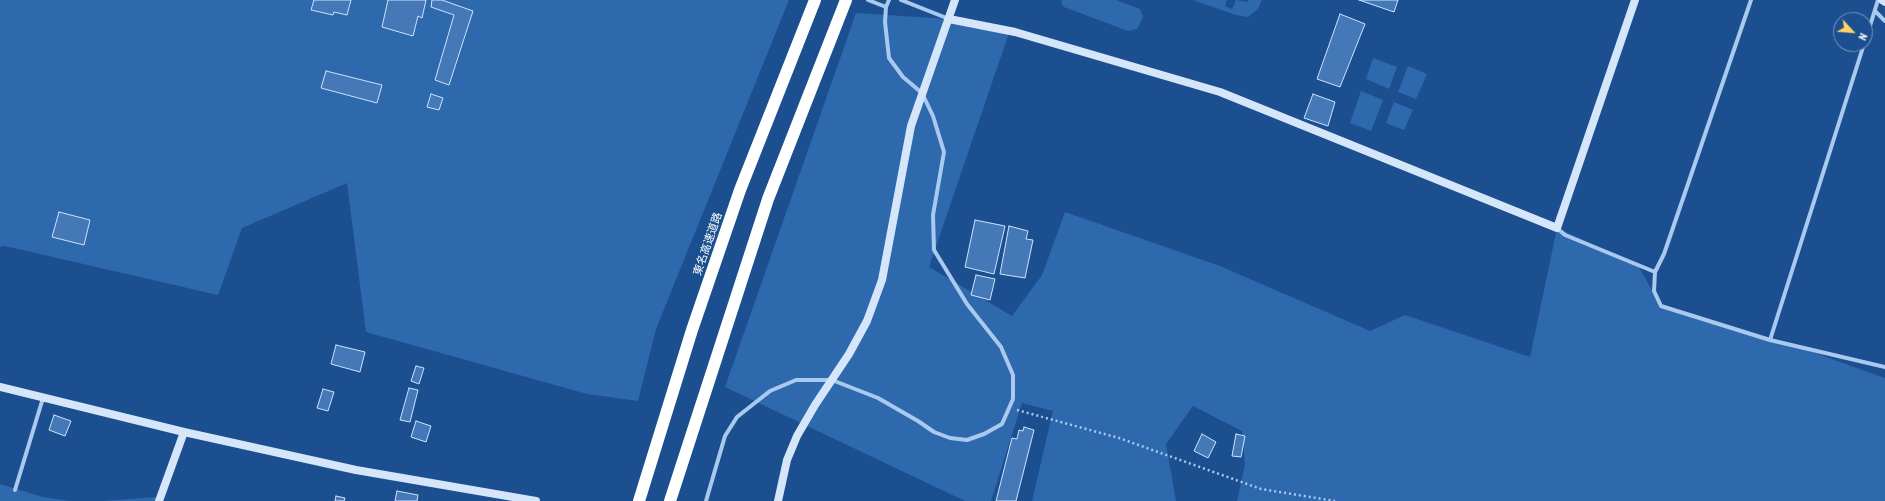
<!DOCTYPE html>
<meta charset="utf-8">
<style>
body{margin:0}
#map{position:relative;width:1885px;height:501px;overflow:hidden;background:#1b4f8f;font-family:"PT Sans Narrow",sans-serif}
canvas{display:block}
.north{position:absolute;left:1833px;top:12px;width:40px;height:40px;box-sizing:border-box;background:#1b4f8f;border:1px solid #7695bc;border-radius:50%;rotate:116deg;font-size:11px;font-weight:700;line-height:16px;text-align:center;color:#fff}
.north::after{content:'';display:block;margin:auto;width:14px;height:18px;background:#ffd166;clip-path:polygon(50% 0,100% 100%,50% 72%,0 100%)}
</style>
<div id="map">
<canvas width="1885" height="501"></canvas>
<div class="north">N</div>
</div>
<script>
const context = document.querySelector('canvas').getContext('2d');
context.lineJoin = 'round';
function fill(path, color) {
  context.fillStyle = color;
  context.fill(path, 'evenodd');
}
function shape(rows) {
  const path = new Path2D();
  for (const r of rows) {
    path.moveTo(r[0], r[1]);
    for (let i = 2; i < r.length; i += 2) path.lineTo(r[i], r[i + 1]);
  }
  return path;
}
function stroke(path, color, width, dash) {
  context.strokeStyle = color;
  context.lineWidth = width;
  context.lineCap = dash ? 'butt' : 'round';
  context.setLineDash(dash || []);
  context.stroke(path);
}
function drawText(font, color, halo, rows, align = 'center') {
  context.font = font + ' "PT Sans Narrow","Noto Sans JP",sans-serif';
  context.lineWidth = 3;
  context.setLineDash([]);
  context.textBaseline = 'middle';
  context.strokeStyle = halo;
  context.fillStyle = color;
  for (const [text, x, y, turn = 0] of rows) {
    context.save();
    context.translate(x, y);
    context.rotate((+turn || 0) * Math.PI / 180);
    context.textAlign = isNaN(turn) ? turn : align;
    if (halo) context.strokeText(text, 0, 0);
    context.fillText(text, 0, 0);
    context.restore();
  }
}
fill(shape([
 [0,0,789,0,656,329,638,401,587,394,366,332,347,183,242,228,218,295,5,246,0,247],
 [1062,0,1116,0,1140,9,1143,17,1137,29,1128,31,1064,7,1061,2],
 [1193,0,1227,0,1225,6,1232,9,1236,0,1247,2,1248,0,1262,0,1258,9,1248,17,1236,15],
 [856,13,949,19,1009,33,929,267,1012,316,1042,275,1065,212,1220,266,1370,331,1405,315,1530,357,1557,228,1637,264,1661,306,1798,347,1885,378,1885,501,1237,501,1245,464,1242,431,1193,406,1166,444,1176,501,1032,501,1053,411,1022,403,991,501,965,501,725,387],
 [1373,58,1397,67,1389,89,1366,79],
 [1408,66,1427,74,1416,99,1398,92],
 [1361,91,1383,100,1371,131,1350,123],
 [1394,102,1413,110,1404,130,1386,123],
 [0,484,43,497,69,501,0,501],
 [156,497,156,501,103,501]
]), '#2e69ad');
const building = shape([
 [314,0,351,0,347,15,334,12,333,15,311,10,314,0],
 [388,0,426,0,422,18,418,16,413,36,382,27,388,0],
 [432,0,442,0,473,11,449,85,435,80,454,15,431,7,432,0],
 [1359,0,1398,0,1394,12,1359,0],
 [1340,14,1365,24,1340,87,1317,79,1340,14],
 [326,71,382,85,377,103,321,88,326,71],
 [431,94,443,98,439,110,427,107,431,94],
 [1313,94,1335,102,1328,126,1304,118,1313,94],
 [59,212,90,220,84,245,52,237,59,212],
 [975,220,1005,226,994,274,965,267,975,220],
 [1009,226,1028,231,1026,239,1033,240,1025,278,1000,274,1009,226],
 [976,275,995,279,990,300,971,295,976,275],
 [336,345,365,352,360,372,331,364,336,345],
 [416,366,424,368,419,384,411,381,416,366],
 [409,388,418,390,410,422,400,420,409,388],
 [323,389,334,392,328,411,317,408,323,389],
 [54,415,71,421,65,436,49,430,54,415],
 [416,421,431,426,426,442,411,437,416,421],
 [1024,427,1034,430,1016,501,996,501,1012,438,1017,439,1019,430,1023,431,1024,427],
 [1202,434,1216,442,1208,458,1194,451,1202,434],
 [1236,434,1245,436,1241,457,1232,456,1236,434],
 [397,491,418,495,417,501,395,501,397,491],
 [336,496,345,498,344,501,335,501,336,496]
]);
fill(building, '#4478b7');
stroke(building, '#cfe3fa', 1);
stroke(shape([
 [1017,410,1119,438,1261,489,1335,501]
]), '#a9c9ee', 2.5, [2, 3]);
stroke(shape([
 [868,0,886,7],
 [901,0,949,19],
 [1875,11,1885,21],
 [1865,42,1878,0],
 [1557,228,1565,235,1655,272,1654,291,1661,306,1770,340,1885,367],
 [1655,272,1664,254,1751,0],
 [1770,340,1864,44],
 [15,490,43,398],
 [706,501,725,436,737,417,770,391,796,380,832,380,878,398,918,421,934,432,950,438,967,440,984,434,1002,424,1013,399,1013,375,1001,347,967,304,934,250,933,215,944,152,933,116,922,93,903,77,889,58,885,22,886,7,889,0]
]), '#a9c9ee', 4);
stroke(shape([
 [1882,0,1885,2],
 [949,19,1015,32,1220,92,1557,228,1635,0],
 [0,387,184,432,356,470,536,501],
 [159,501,184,432],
 [778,501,787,460,797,436,815,405,849,354,867,321,882,280,911,126,955,0]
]), '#d6e6fa', 8);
stroke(shape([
 [639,501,692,330,740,190,815,0],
 [670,501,768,199,846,0]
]), '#fff', 12);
drawText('11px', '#fff', '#1b4f8f', [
 ["東名高速道路",708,244,-71]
]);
</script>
